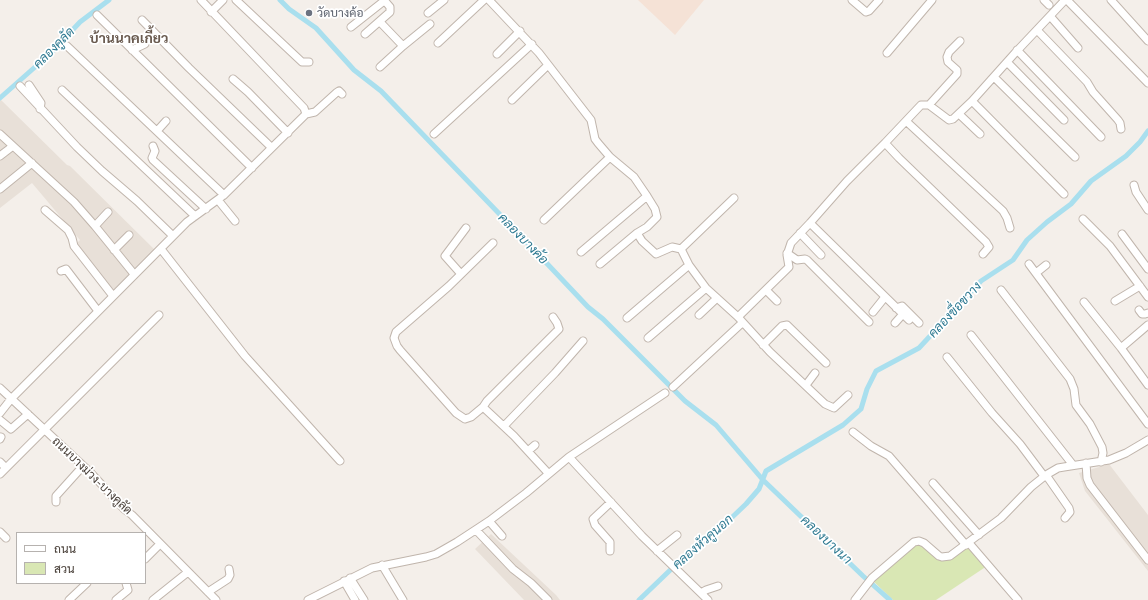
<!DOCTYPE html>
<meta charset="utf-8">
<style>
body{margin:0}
#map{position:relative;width:1148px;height:600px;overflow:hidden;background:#f4efea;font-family:Mulish,Sarabun,sans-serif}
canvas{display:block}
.legend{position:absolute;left:16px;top:532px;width:130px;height:52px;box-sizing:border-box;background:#fff;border:1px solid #b6b2af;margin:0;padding:5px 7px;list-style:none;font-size:12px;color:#483f38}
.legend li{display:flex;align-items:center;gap:8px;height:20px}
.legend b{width:20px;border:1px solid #b6b2af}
</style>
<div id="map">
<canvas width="1148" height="600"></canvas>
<ul class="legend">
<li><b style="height:5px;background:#fff"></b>ถนน</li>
<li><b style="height:11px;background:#d9e7b4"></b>สวน</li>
</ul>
</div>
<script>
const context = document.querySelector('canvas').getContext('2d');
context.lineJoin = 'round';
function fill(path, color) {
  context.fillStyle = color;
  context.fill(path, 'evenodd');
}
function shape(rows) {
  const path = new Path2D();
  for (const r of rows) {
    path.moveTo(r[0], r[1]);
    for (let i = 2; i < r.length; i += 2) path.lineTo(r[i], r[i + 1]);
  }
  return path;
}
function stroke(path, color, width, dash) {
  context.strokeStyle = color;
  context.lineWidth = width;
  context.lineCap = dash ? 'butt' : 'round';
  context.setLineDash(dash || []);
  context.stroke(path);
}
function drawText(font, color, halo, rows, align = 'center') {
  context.font = font + ' Mulish,Sarabun,sans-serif';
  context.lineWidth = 3.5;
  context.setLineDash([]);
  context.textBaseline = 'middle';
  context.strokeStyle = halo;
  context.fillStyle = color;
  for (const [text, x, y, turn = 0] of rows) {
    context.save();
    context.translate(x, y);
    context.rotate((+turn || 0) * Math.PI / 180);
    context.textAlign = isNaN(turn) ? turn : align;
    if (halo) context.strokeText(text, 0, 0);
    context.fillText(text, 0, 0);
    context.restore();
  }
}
fill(shape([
 [0,99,67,165,70,166,155,250,113,291,76,244,80,240,32,183,0,208],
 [1109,464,1148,515,1148,571,1085,491,1079,473],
 [491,534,556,595,560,600,524,600,475,549]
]), '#e8e0d8');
fill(shape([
 [638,0,704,0,675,35]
]), '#f5e2d6');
fill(shape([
 [970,540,990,564,936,600,893,600,871,579,913,541,936,552,946,554,955,551]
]), '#d9e7b4');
stroke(shape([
 [280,0,289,9,316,28,354,70,381,91,538,254,588,307,603,319,685,401,716,425,763,480,863,576,890,600],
 [0,98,52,52,80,22,109,0],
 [639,600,688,553,724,525,746,504,759,489,766,471,843,425,861,409,867,389,876,371,919,348,981,281,1013,260,1027,240,1047,222,1071,204,1091,181,1126,156,1140,142,1148,131]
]), '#a9dfee', 5);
const minor = shape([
 [201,0,304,108,306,114],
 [236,0,302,62,309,62],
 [489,0,539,53,591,120,595,139,598,143,610,157,634,177,647,196,655,209,657,217,647,227,637,233,642,241,656,254,672,247,681,249,689,265,706,288,738,317,770,352,825,404,834,408,848,395],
 [852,0,866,12,869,11,879,0],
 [1044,0,1049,5],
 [1067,0,1148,83],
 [1111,0,1148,41],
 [211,12,223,0],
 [428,13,444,0],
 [97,15,252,168],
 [1050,16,1078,48],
 [142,20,189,68,271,147],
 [380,22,403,46,430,24],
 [351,27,384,1],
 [1037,30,1087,82,1093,92,1118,120,1120,123,1121,129],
 [365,34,390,12,390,7,384,0],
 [438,43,484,0],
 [67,46,224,195],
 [132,50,145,44],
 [1017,50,1101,137],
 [887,53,932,0],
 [497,54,520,31],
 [1007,62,1064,120],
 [380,67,403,46],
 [994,77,1075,157],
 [233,79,248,92,288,133],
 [29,85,41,103,40,109],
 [20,86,77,147,102,171,137,201,173,236],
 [62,90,195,216],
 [512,100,548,65],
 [972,101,1064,194],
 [929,105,957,74,957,70,948,62,947,57,949,52,960,41],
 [959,114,980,134],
 [906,121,1003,211,1007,218,1010,228],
 [157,131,166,121],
 [0,134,74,202,95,226,134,274],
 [434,134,532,44],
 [885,143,899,158,986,242,989,247,983,254],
 [153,146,155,151,152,158,153,160,206,209],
 [0,156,13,146],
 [1134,185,1136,192,1148,210],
 [0,189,32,163],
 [218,200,235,221],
 [45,210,68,230,72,238,74,246,113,296],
 [1083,219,1110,246,1148,297],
 [544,220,610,157],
 [810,223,909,320],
 [95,226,108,212],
 [800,233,821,255],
 [1122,234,1148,269],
 [493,243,449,286,396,332,394,338,397,346,400,350,456,413,465,419,471,417,483,407,487,401,559,329,557,323,553,317],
 [161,249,245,356,340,461],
 [681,249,734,198],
 [114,250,129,235],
 [581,252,647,196],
 [787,253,797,260,805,259,807,260,869,322],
 [600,264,637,233],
 [1029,264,1148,424],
 [61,271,66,269,98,311],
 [1036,273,1046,265],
 [461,274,445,256,466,228],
 [766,290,777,301],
 [1001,290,1070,379,1074,389,1076,405,1090,424,1102,447,1103,453,1101,462],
 [1115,301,1140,286],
 [1084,302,1121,348,1148,385],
 [896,308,902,306,919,323],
 [1139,310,1142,314,1145,314,1148,313],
 [873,312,885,297],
 [699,315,717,298],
 [738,317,789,267,787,255,791,243,810,223,847,181,885,143,921,105,929,105,949,120,953,119,972,101,1015,53,1065,0],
 [627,318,689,265],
 [895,323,903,314],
 [971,335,1073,465],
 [648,338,706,288],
 [763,345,782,326,787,325,826,363],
 [1121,348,1148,325],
 [947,357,992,413,1020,444,1044,476],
 [806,385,815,373],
 [673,387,742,323],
 [0,388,91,473,124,509,132,515,216,600],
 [483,407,514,436,548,473],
 [0,413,11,399,187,222,224,195,306,114,315,112,336,93,339,91,342,94],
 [0,420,11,429,28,414],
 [504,426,555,373,583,341],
 [853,432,871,446,889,456,966,545],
 [0,439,1,437],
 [528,451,535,445],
 [569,457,642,536,708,600],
 [0,462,6,468],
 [1086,463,1087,478,1090,485,1148,560],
 [0,474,159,315],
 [1046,475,1069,508,1070,512,1065,518],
 [933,483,979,535],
 [56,502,56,496,83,466],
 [489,521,502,536],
 [476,530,513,569,531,583,548,600],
 [0,532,6,538],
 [969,543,1018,600],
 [610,551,610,542,595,525,593,519,611,502],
 [657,551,677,535],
 [145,559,160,544],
 [382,565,403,600],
 [350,578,364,600],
 [344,581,355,600],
 [208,592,228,579,230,575,229,569],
 [701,593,706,590,718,586],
 [69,600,87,583],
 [116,600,128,590,126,583],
 [153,600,188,572],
 [308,600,372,568,426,557,436,554,457,542,489,521,526,493,569,457,665,393],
 [855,600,872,578,914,542,919,541,924,543,939,556,942,557,950,556,1001,518,1031,487,1046,475,1058,468,1064,467,1109,460,1126,453,1148,440]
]);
stroke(minor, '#c0b5ac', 9);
stroke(minor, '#fff', 7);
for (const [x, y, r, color] of [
 [309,13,4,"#6b7280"]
]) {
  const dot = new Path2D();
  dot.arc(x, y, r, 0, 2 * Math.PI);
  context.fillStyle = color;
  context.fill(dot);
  stroke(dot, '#fff', 1.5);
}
drawText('12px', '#5b616d', '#fff', [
 ["วัดบางค้อ",317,13]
], 'left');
drawText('12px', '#483f38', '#fff', [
 ["ถนนบางม่วง-บางคูลัด",92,476,44]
]);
drawText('italic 13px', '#2d7991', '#fff', [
 ["คลองคูลัด",54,48,-45],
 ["คลองบางค้อ",523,239,46],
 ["คลองขื่อขวาง",955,310,-47],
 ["คลองบางนา",826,540,43],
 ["คลองหัวคูนอก",703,542,-41]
]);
drawText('bold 14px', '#6a5b50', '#fff', [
 ["บ้านนาคเกี้ยว",129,39]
]);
</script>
